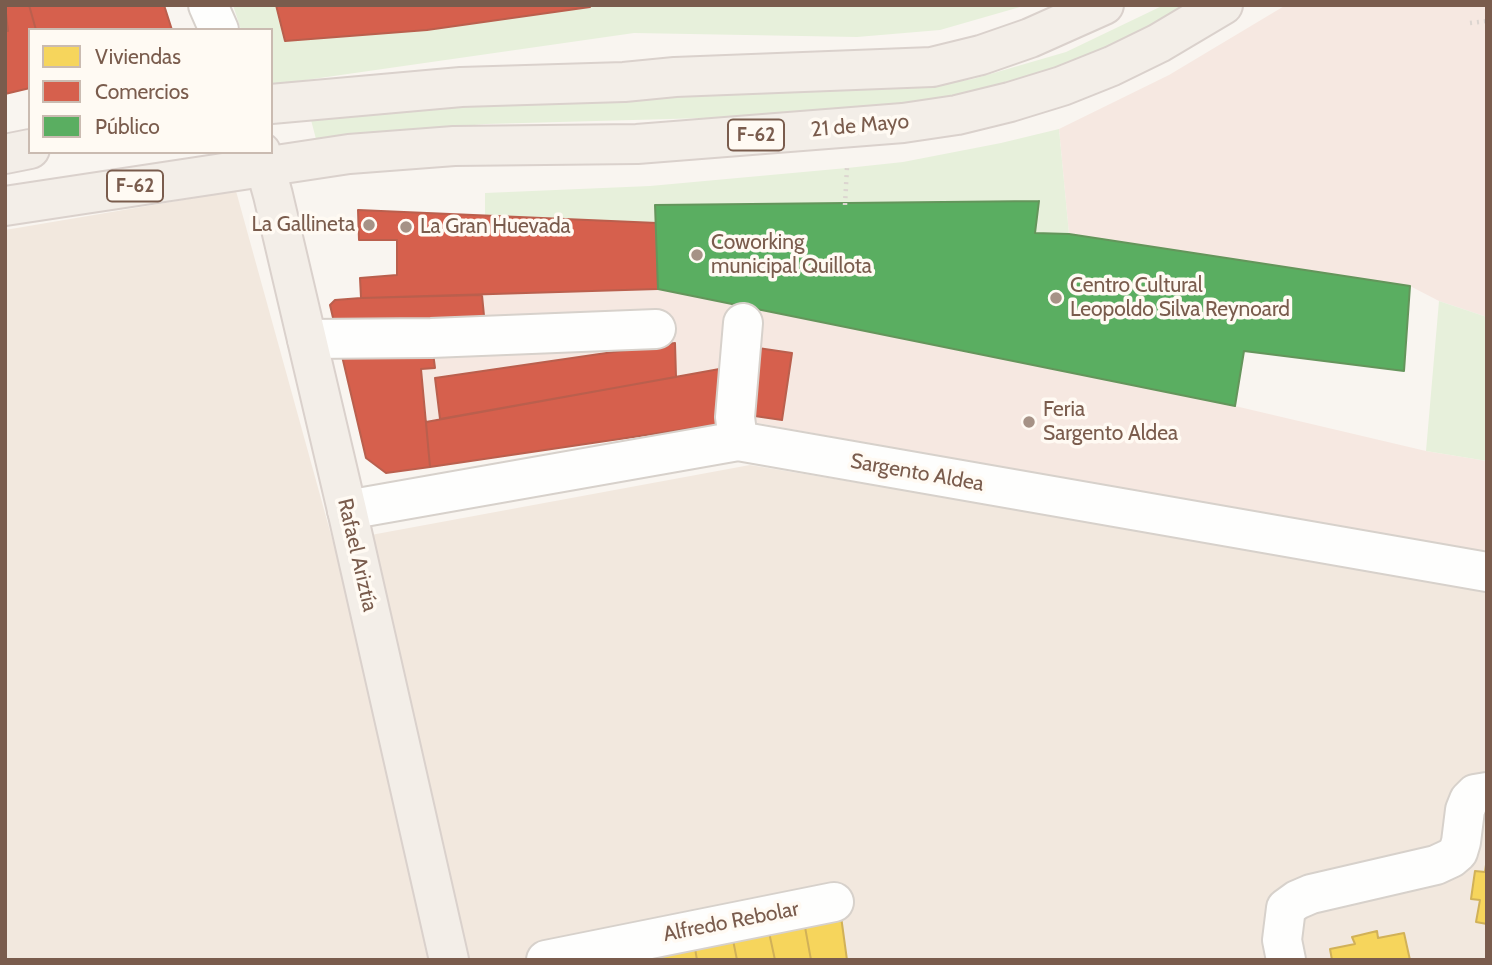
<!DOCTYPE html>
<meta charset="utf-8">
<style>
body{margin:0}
#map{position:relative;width:1492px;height:965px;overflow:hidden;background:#f9f5f0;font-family:Cabin,sans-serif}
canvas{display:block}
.frame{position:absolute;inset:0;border:7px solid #7a5c4d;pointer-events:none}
.legend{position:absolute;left:28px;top:28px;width:245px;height:126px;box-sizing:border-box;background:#fffaf3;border:2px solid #cabbb1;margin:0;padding:9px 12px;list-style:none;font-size:21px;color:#7a5c4d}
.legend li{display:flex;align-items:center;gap:14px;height:35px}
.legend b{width:35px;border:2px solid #cabbb1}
</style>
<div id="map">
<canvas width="1492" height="965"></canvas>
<div class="frame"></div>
<ul class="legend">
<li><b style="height:19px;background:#f6d55c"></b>Viviendas</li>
<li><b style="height:19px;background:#d6604d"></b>Comercios</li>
<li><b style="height:19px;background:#5aae61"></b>Público</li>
</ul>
</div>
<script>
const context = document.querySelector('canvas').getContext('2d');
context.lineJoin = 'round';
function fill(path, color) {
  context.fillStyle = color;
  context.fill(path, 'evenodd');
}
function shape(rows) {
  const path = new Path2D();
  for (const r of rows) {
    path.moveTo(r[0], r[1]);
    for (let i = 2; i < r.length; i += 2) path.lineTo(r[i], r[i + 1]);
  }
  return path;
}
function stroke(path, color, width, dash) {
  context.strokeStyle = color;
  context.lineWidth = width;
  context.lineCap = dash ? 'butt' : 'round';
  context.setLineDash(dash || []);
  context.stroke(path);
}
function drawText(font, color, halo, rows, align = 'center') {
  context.font = font + ' Cabin,sans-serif';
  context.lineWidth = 7;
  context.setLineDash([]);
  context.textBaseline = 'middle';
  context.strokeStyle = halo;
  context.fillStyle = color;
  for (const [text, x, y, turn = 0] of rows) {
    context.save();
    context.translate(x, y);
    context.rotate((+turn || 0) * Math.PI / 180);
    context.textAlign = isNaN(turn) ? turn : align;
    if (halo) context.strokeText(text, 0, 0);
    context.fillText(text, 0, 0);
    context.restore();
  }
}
fill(shape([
 [236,191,333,542,750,465,1487,587,1487,960,5,960,5,230]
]), '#f2e8de');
fill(shape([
 [1286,5,1487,5,1487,317,1439,301,1410,286,1069,234,1059,129,1169,75],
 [658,289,1235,406,1426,451,1487,461,1487,556,747,421,386,473,366,458,330,305,335,300]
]), '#f6e8e1');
fill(shape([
 [233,5,1027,5,940,30,857,37,634,33,271,85,271,30,241,30],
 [1164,5,1201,5,1183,17,1000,93,816,115,486,124,316,139,311,120,397,106,772,91,918,88,973,79,1066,52],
 [1059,129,1069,234,1035,233,1039,201,655,205,657,223,485,216,485,193,650,186,847,168,903,162,1001,143],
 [1439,301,1487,317,1487,461,1426,451]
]), '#e7f0db');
const homes = shape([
 [1487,858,1487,924,1476,922,1480,900,1471,899,1475,871,1485,872,1487,858],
 [840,909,847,960,811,960,803,916,840,909],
 [803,916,811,960,775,960,767,923,803,916],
 [767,923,775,960,737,960,731,930,767,923],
 [731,930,737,960,697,960,693,937,731,930],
 [1377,931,1378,938,1404,933,1410,960,1332,960,1330,949,1355,944,1352,937,1377,931],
 [693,937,697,960,656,960,653,944,693,937]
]);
fill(homes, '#f6d55c');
stroke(homes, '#d1b158', 2);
const shops = shape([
 [5,5,29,5,36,30,30,30,30,88,5,94,5,31,8,31,5,5],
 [29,5,164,5,172,30,36,30,29,5],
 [276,5,590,5,590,7,427,30,285,41,276,5],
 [358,210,657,223,658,289,361,298,360,278,397,275,397,240,359,240,358,210],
 [482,295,485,326,431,338,435,368,421,369,430,467,386,473,366,458,330,305,335,300,361,298,482,295],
 [675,343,676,377,440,419,435,378,675,343],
 [758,348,792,353,782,420,748,415,758,348],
 [725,368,721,424,430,467,426,422,725,368]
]);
fill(shops, '#d6604d');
stroke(shops, '#ba5f4d', 2);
const public = shape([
 [1039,201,1035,233,1069,234,1410,286,1404,371,1244,351,1235,406,658,289,655,205,1039,201]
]);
fill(public, '#5aae61');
stroke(public, '#64955b', 2);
const minor = shape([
 [208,5,219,30],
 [307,339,431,338,656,329],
 [738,441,735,417,743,323],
 [347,510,738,441,1487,572],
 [546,960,834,902],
 [1286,960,1282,940,1286,908,1297,900,1311,894,1436,865,1451,858,1458,852,1461,842,1465,810,1469,800,1475,794,1487,792]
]);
const major = shape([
 [271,104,461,87,624,82,675,77,932,67,981,55,1030,38,1104,5],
 [261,152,273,195,347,510,449,960],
 [5,154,30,149],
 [5,206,349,154,454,146,637,144,903,123,957,115,1010,102,1062,86,1112,66,1159,43,1223,5]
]);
stroke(minor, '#d7d1cb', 42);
stroke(major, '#dad1cc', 42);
stroke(shape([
 [1470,23,1487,21],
 [845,205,847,167]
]), '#dcd5d0', 4.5, [2, 5]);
stroke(minor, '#fefefd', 38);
stroke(major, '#f3eee8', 38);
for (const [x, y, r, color] of [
 [369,225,7,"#a69286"],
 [406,227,7,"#a69286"],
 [697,255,7,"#a69286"],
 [1056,298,7,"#a69286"],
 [1029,422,7,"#a69286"]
]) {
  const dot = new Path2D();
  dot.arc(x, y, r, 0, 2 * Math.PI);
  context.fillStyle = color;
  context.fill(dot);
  stroke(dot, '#fffaf3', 2.5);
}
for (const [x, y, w] of [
 [756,135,56],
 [135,186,56]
]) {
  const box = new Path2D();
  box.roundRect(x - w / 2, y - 15.5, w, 31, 5);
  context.fillStyle = '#fffaf3';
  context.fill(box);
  stroke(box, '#7a5c4d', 2);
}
drawText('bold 19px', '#7a5c4d', null, [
 ["F-62",756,135],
 ["F-62",135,186]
]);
drawText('21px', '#7a5c4d', '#fffaf3', [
 ["21 de Mayo",860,126,-5],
 ["Sargento Aldea",917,473,10],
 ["Rafael Ariztía",357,555,77],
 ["Alfredo Rebolar",731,922,-11]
]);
drawText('21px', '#7a5c4d', '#fffaf3', [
 ["La Gallineta",355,225,"right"],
 ["La Gran Huevada",420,227],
 ["Coworking",711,243],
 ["municipal Quillota",711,267],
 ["Centro Cultural",1070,286],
 ["Leopoldo Silva Reynoard",1070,310],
 ["Feria",1043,410],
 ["Sargento Aldea",1043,434]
], 'left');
</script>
